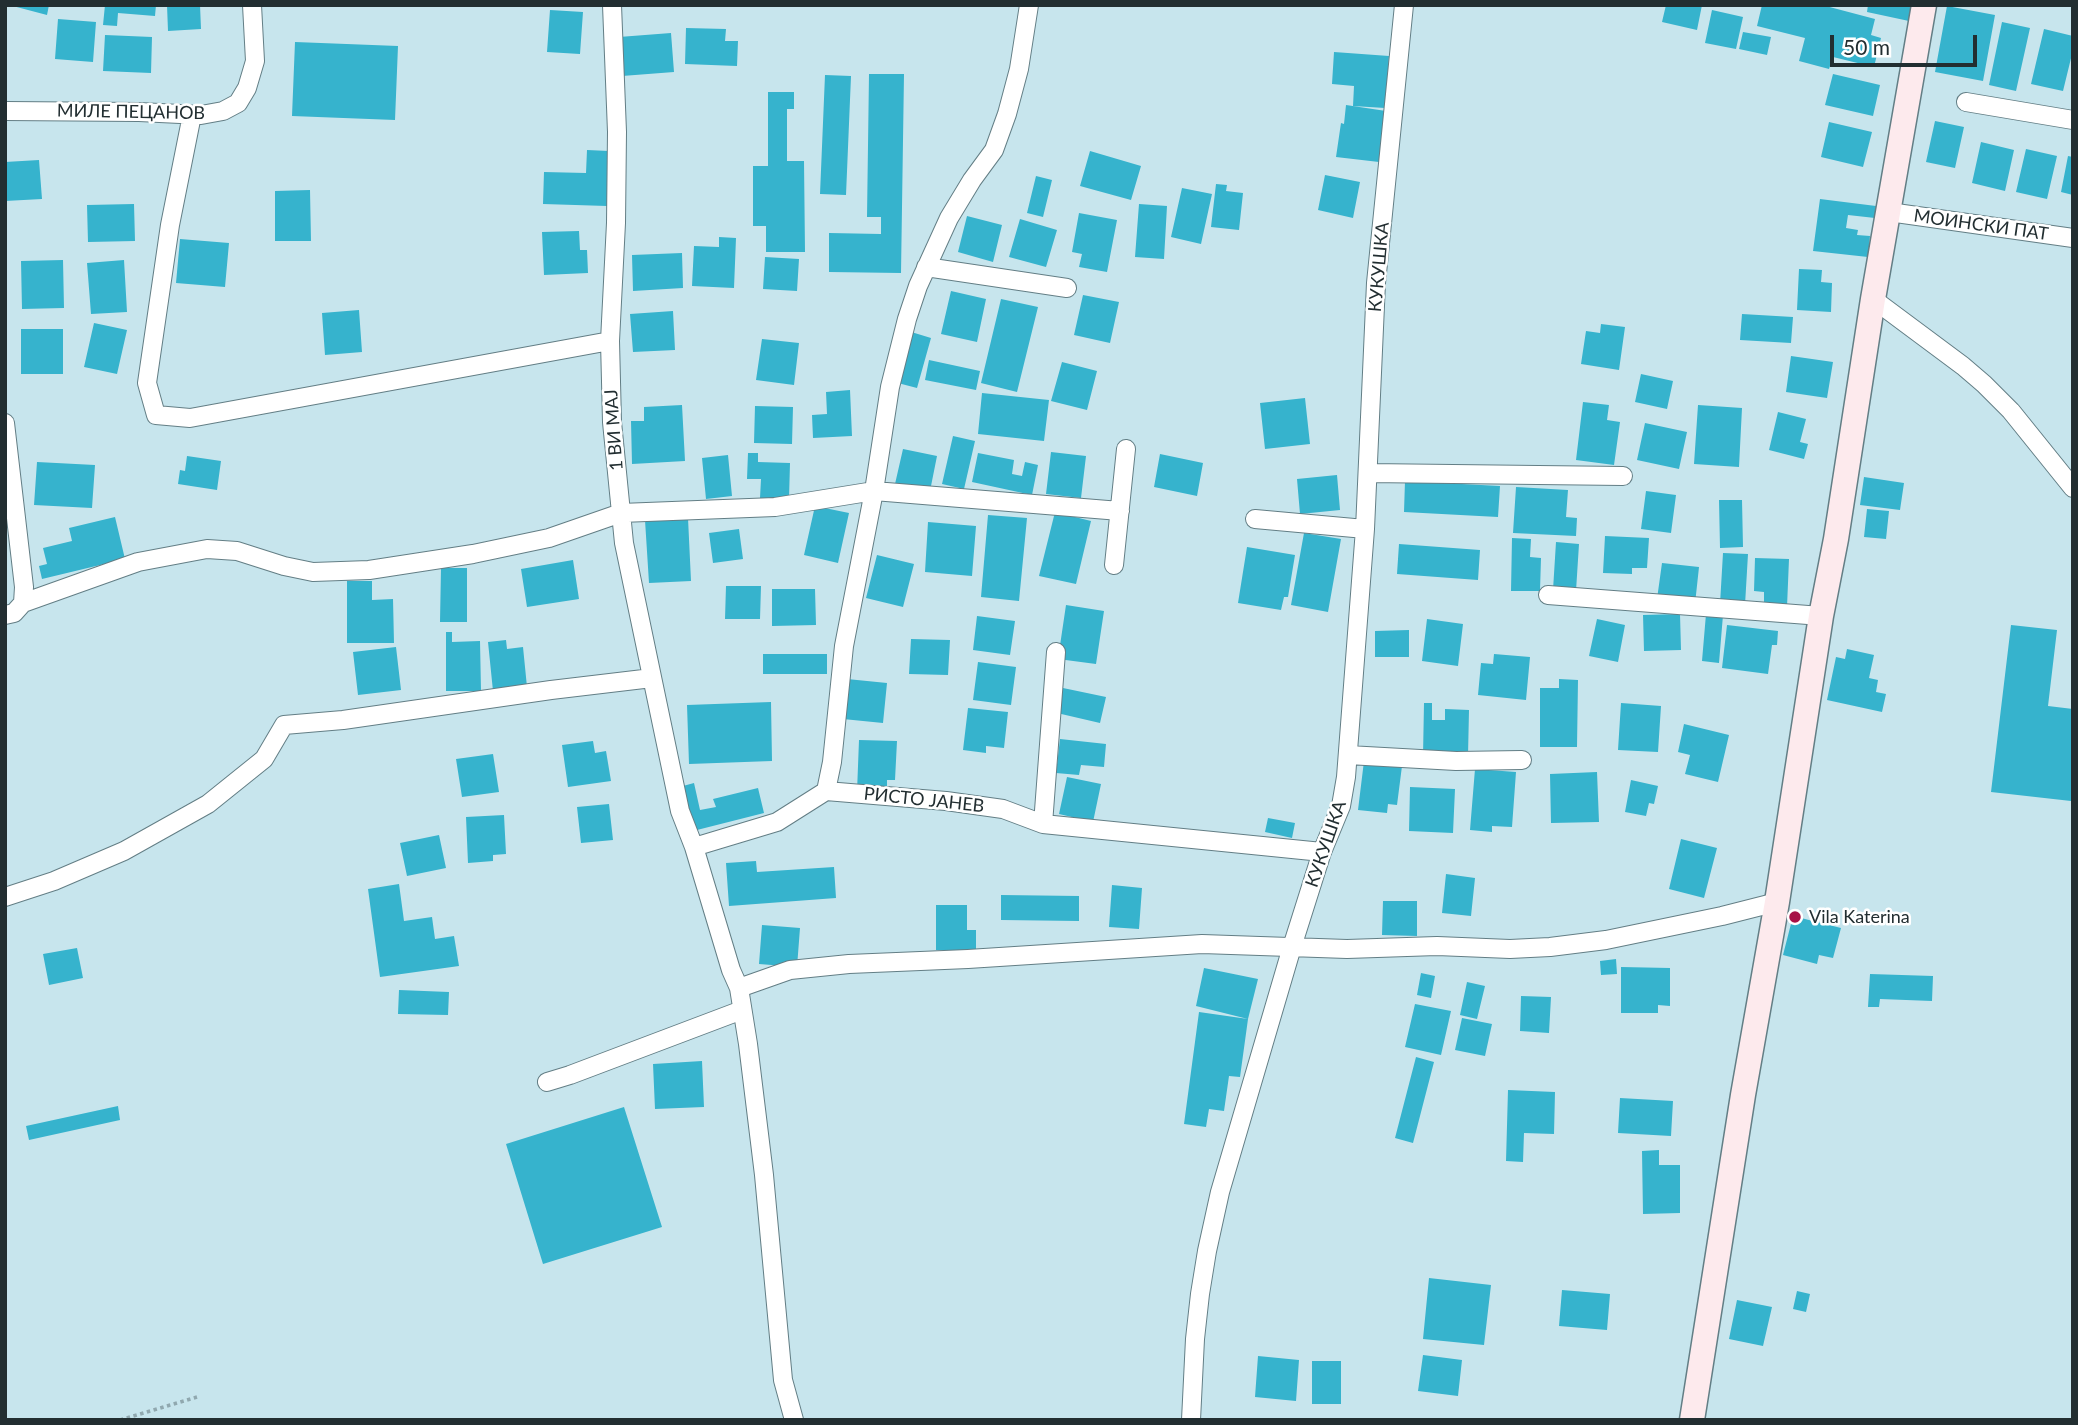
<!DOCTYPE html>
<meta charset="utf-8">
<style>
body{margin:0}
#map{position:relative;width:2078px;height:1425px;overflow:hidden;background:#c7e5ed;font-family:Lato,sans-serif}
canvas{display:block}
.frame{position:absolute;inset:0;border:7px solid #222e31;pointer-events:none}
.scale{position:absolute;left:1830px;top:35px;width:147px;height:32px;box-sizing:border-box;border:4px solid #222e31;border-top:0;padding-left:9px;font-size:21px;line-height:24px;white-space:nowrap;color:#222e31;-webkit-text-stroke:5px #fff;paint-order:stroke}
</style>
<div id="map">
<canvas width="2078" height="1425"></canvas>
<div class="frame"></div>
<div class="scale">50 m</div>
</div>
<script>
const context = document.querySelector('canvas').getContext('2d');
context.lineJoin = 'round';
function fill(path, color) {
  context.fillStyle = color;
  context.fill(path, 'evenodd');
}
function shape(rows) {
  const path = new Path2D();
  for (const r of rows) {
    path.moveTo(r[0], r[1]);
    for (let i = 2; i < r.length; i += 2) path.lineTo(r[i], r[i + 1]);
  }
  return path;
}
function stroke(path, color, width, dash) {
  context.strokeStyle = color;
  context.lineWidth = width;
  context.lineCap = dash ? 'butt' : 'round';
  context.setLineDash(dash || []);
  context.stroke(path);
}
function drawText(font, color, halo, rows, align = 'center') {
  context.font = font + ' Lato,sans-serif';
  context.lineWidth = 5;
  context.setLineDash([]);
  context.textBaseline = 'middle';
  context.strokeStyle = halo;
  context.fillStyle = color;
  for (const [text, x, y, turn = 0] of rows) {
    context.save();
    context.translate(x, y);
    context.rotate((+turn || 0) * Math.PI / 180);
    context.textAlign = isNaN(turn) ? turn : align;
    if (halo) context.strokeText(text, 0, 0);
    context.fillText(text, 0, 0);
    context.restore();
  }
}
fill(shape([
 [9,5,49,5,47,15],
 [105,5,156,5,155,16,118,13,117,26,103,25],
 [167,5,200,5,201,29,168,31],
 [1666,5,1702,5,1697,30,1662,22],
 [1762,5,1822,5,1875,19,1871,35,1881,38,1874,67,1833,57,1829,69,1799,61,1805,38,1757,26],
 [1868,5,1912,5,1909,21,1867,12],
 [1947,6,1995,15,1983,81,1935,72],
 [550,10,583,12,580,54,547,52],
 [1712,10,1743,17,1736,49,1705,43],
 [58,19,96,22,93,62,55,59],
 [2002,22,2030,28,2016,91,1989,85],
 [686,28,726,29,725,41,738,41,737,66,685,64],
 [2044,29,2073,36,2073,50,2063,91,2031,84],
 [1743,32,1771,37,1767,55,1739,49],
 [671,33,674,72,622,76,619,37],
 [105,35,152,37,151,73,103,71],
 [295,42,398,46,395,120,292,116],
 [1334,52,1389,56,1385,108,1353,106,1354,86,1332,84],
 [869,74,904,74,901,273,829,272,829,233,881,234,881,217,867,217],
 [1833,74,1880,85,1873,116,1825,105],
 [825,75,851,76,846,195,820,194],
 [768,92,794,92,794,109,787,109,787,161,804,161,805,252,766,252,766,226,753,226,753,166,768,166],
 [1346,105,1386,111,1379,162,1336,157,1341,123,1344,124],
 [1935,121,1964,127,1955,168,1926,162],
 [1829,122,1872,132,1863,167,1821,157],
 [1981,142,2014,150,2005,191,1972,183],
 [2026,149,2057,156,2047,199,2016,192],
 [587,150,609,151,607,206,543,204,544,172,586,173],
 [1090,151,1141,166,1131,200,1080,186],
 [2068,156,2073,157,2073,195,2061,192],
 [39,160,42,199,5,201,5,162],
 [1325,175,1360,182,1353,218,1318,210],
 [1036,176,1052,180,1043,217,1027,213],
 [1216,184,1227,185,1226,191,1243,193,1239,230,1211,227],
 [1182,188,1212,194,1201,244,1171,237],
 [310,190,311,241,275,241,275,191],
 [1820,199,1876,206,1875,218,1848,215,1846,228,1858,230,1857,235,1870,236,1868,257,1813,251],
 [134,204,135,241,88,242,87,205],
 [1139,204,1167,206,1164,259,1135,257],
 [1079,213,1117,220,1107,272,1079,267,1082,254,1072,252],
 [967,216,1002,225,993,262,958,252],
 [1020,219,1057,230,1046,267,1009,257],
 [579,231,580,250,587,250,588,273,544,275,542,232],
 [719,237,736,238,734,288,692,286,694,246,719,247],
 [180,239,229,243,225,287,176,283],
 [682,253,683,288,633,291,632,255],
 [765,257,799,259,797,291,763,289],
 [63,260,64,308,22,309,21,261],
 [124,260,127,312,91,314,87,263],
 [1799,269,1822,270,1821,282,1832,283,1831,312,1797,310],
 [951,291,986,299,977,342,941,334],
 [1083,295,1119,302,1110,343,1074,335],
 [1001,299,1038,307,1017,392,981,383],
 [359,310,362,352,325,355,322,313],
 [673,311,675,350,633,352,630,314],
 [1742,314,1793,317,1791,343,1740,340],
 [94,323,127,330,117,374,84,367],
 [1601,324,1625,327,1619,370,1581,364,1586,331,1600,333],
 [21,329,63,329,63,374,21,374],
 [908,331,931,338,917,388,894,382],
 [762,339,799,343,794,385,756,380],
 [1791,356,1833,362,1827,398,1786,392],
 [929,360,980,371,976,390,925,380],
 [1062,362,1097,371,1087,410,1051,401],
 [1641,374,1673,381,1667,409,1635,402],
 [850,390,852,436,813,438,812,415,827,414,826,392],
 [982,393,1049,400,1044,441,978,434],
 [1305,398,1310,444,1265,449,1260,403],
 [1583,402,1609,405,1607,420,1620,422,1614,465,1576,460],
 [682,405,685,461,632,464,631,421,644,421,644,407],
 [1698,405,1742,408,1739,467,1694,464],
 [755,406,793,407,792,444,754,443],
 [1778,412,1806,419,1800,442,1808,444,1804,459,1769,450],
 [1645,423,1687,432,1679,469,1637,460],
 [953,436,975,441,964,489,942,484],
 [903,449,937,456,930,491,895,484],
 [1051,452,1086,456,1081,498,1046,494],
 [748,453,758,453,758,462,790,463,789,499,760,498,761,479,747,479],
 [978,453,1014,460,1012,474,1022,476,1025,462,1038,465,1032,495,972,482],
 [1160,454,1203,463,1197,496,1154,487],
 [728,455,732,496,706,499,702,458],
 [187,456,221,461,217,490,178,484,180,470,185,471],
 [37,462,95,465,92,508,34,505],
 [1337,475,1340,510,1300,514,1297,479],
 [1864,477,1904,483,1900,510,1860,505],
 [1405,481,1500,486,1498,517,1404,512],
 [1516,487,1568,490,1566,517,1577,518,1576,536,1513,533],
 [1646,491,1676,495,1671,533,1641,529],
 [1719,500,1742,500,1743,547,1720,548],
 [815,506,849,513,838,563,804,555],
 [1867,509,1889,511,1886,539,1864,537],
 [1055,512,1091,521,1076,584,1039,576],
 [988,515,1027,518,1019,601,981,597],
 [115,517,125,559,42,579,39,566,47,564,43,548,72,541,69,528],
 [688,518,691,581,649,583,645,520],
 [928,522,976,526,972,576,925,572],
 [739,529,743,559,713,563,709,533],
 [1304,533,1341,539,1328,612,1291,605],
 [1605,536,1649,538,1647,568,1632,568,1632,574,1603,573],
 [1512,538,1531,539,1530,557,1541,558,1540,591,1511,591],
 [1556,542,1579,544,1576,591,1553,590],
 [1399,544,1480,550,1478,580,1397,574],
 [1247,547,1295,555,1288,597,1284,597,1281,610,1238,603],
 [1723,553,1748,554,1745,605,1720,604],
 [877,555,914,564,903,607,866,598],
 [1755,558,1789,559,1787,607,1764,607,1764,592,1754,591],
 [573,560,579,599,527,607,521,569],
 [1662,563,1699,567,1695,604,1657,599],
 [441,568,467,568,467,622,440,622],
 [347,581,372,581,372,600,393,599,394,643,347,643],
 [726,586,761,586,760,619,725,619],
 [772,589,815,589,816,625,772,626],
 [1066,605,1104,611,1096,664,1058,659],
 [1680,614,1681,650,1644,651,1643,615],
 [1706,614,1723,615,1719,663,1702,661],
 [977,616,1015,621,1010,655,973,650],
 [1427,619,1463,624,1458,666,1422,661],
 [1597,619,1625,625,1618,662,1589,656],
 [1727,625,1778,631,1777,645,1772,645,1768,674,1722,668],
 [2011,625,2057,630,2048,706,2073,709,2071,801,1991,792],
 [1409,630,1409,657,1375,657,1375,631],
 [446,632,452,632,452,642,480,641,481,691,446,691],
 [911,639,950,640,948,675,909,674],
 [506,640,507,649,523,647,527,687,493,691,488,642],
 [396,647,401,690,358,695,353,652],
 [1847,649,1874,655,1869,678,1878,680,1876,692,1886,694,1882,712,1827,700,1836,657,1845,659],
 [763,654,827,654,827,674,763,674],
 [1494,654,1530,657,1526,700,1478,695,1481,663,1493,664],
 [978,662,1016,667,1011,705,973,700],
 [847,679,887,683,883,723,843,719],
 [1559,679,1578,680,1577,747,1540,747,1540,688,1559,688],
 [1063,688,1106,697,1100,723,1057,713],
 [771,702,772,761,689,764,687,705],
 [1424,703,1432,703,1432,720,1445,720,1445,709,1469,710,1468,756,1423,756],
 [1621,703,1661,706,1658,752,1618,750],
 [968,708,1008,712,1004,748,986,746,986,753,963,750],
 [1684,724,1729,735,1718,782,1685,774,1690,755,1678,752],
 [1060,739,1106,744,1104,767,1081,765,1079,775,1056,773],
 [859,740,897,741,895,780,887,780,887,792,857,792],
 [593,741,595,753,606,751,611,781,568,787,562,745],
 [493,754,499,792,462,797,456,759],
 [1364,761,1402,766,1397,805,1388,804,1387,813,1358,810],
 [1475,769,1516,772,1512,827,1492,826,1492,832,1470,830],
 [1597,772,1599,822,1551,823,1550,774],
 [1067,777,1101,784,1093,822,1059,814],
 [1631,780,1658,786,1654,804,1649,803,1646,816,1625,812],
 [694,783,700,810,716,807,713,799,758,788,764,813,693,831,683,786],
 [1410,787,1455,789,1453,833,1409,831],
 [609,804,613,840,581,843,577,807],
 [504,815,506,854,493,855,493,861,468,863,466,817],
 [1268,818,1295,823,1292,838,1265,832],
 [439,835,446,868,407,876,400,843],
 [1681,839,1717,848,1704,898,1669,889],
 [756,861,757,872,834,867,836,898,729,906,726,863],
 [1446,874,1475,878,1471,916,1442,913],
 [399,884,404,921,432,917,435,939,454,936,459,966,380,977,368,889],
 [1112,885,1142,888,1139,929,1109,927],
 [1001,895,1079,896,1079,921,1001,920],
 [1383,901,1417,901,1417,936,1382,935],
 [936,905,967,905,967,930,976,930,976,950,936,950],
 [1793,916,1841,928,1833,958,1819,955,1817,964,1783,955],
 [762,925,800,928,797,967,759,964],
 [77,948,83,978,49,985,43,954],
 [1616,959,1617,974,1601,975,1600,961],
 [1621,967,1670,968,1670,1006,1658,1005,1658,1013,1621,1013],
 [1204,968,1258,979,1248,1019,1196,1006],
 [1421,973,1435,976,1431,998,1417,995],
 [1870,974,1933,976,1932,1001,1880,999,1879,1007,1868,1007],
 [1467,982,1485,986,1477,1019,1460,1015],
 [399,990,449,992,448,1015,398,1014],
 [1521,996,1551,997,1549,1033,1520,1031],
 [1415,1004,1451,1011,1441,1055,1405,1047],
 [1199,1012,1248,1019,1240,1077,1229,1076,1224,1111,1209,1109,1206,1127,1184,1124],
 [1462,1018,1492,1024,1485,1056,1455,1050],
 [1416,1057,1434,1062,1413,1143,1395,1138],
 [702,1061,704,1107,655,1109,653,1064],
 [1508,1090,1555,1092,1554,1134,1524,1133,1523,1162,1506,1161],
 [1620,1098,1673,1101,1671,1136,1618,1133],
 [118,1106,120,1120,29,1140,26,1126],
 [624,1107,662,1227,543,1264,506,1144],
 [1659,1150,1659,1165,1680,1165,1680,1213,1643,1214,1642,1151],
 [1429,1278,1491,1285,1484,1345,1423,1339],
 [1562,1290,1610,1294,1607,1330,1559,1326],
 [1797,1291,1810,1294,1806,1312,1793,1309],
 [1737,1300,1772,1307,1763,1346,1729,1339],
 [1423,1355,1462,1360,1458,1396,1418,1391],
 [1258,1356,1299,1360,1296,1401,1255,1397],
 [1312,1361,1341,1361,1341,1404,1312,1404]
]), '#36b3cd');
const street = shape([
 [612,5,617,132,616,223,610,341,612,422,624,543,680,811,694,847,731,970,739,988,748,1044,764,1175,783,1380,794,1420],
 [1029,5,1019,69,1007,114,994,150,972,180,949,218,918,286,907,319,890,387,874,491,844,646,832,762,826,791,946,801,1003,809,1043,824,1322,852],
 [1966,102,2073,120],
 [5,111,139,112,201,115,223,111,238,103,247,88,255,61,252,5],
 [192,115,170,225,147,383,156,415,190,418,610,341],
 [1889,212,2073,238],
 [926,267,1067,288],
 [1873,299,1963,366,1984,384,2011,411,2073,488],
 [5,423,24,587,23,603,14,613,5,615],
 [1368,473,1623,476],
 [1255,519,1365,529],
 [1114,565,1126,449],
 [1548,595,1821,616],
 [23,603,138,562,207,549,237,551,284,566,313,572,369,570,473,554,549,538,621,513,775,507,874,491,1120,511],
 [1348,755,1456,761,1522,760],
 [1043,824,1056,652],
 [694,847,777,822,826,791],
 [5,897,54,881,124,851,208,804,264,759,284,725,343,720,551,690,652,678],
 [739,988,790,970,849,964,968,959,1202,944,1347,949,1437,946,1510,949,1550,947,1606,940,1722,916,1777,902],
 [547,1082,570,1075,742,1010],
 [1191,1420,1195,1339,1200,1294,1207,1251,1220,1192,1292,947,1322,852,1341,806,1346,777,1365,529,1376,283,1404,5]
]);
const secondary = shape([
 [1692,1420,1743,1095,1777,902,1821,616,1836,539,1873,299,1924,5]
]);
stroke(street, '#637e85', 20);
stroke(secondary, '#637e85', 27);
stroke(shape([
 [120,1420,197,1397]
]), '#90a8af', 3.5, [3.5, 3.5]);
stroke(street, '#fff', 18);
stroke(secondary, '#fdeaed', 24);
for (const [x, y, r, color] of [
 [1795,917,7,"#a71146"]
]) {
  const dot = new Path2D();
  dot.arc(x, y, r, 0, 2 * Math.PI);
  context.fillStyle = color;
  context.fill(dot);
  stroke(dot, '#fff', 2.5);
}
drawText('18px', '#222e31', '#fff', [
 ["МИЛЕ ПЕЦАНОВ",131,112,1],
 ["МОИНСКИ ПАТ",1981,225,8],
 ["КУКУШКА",1379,267,-85],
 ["1 ВИ МАЈ",614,430,-94],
 ["РИСТО ЈАНЕВ",924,800,6],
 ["КУКУШКА",1326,844,-71]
]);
drawText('18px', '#222e31', '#fff', [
 ["Vila Katerina",1809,917]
], 'left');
</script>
